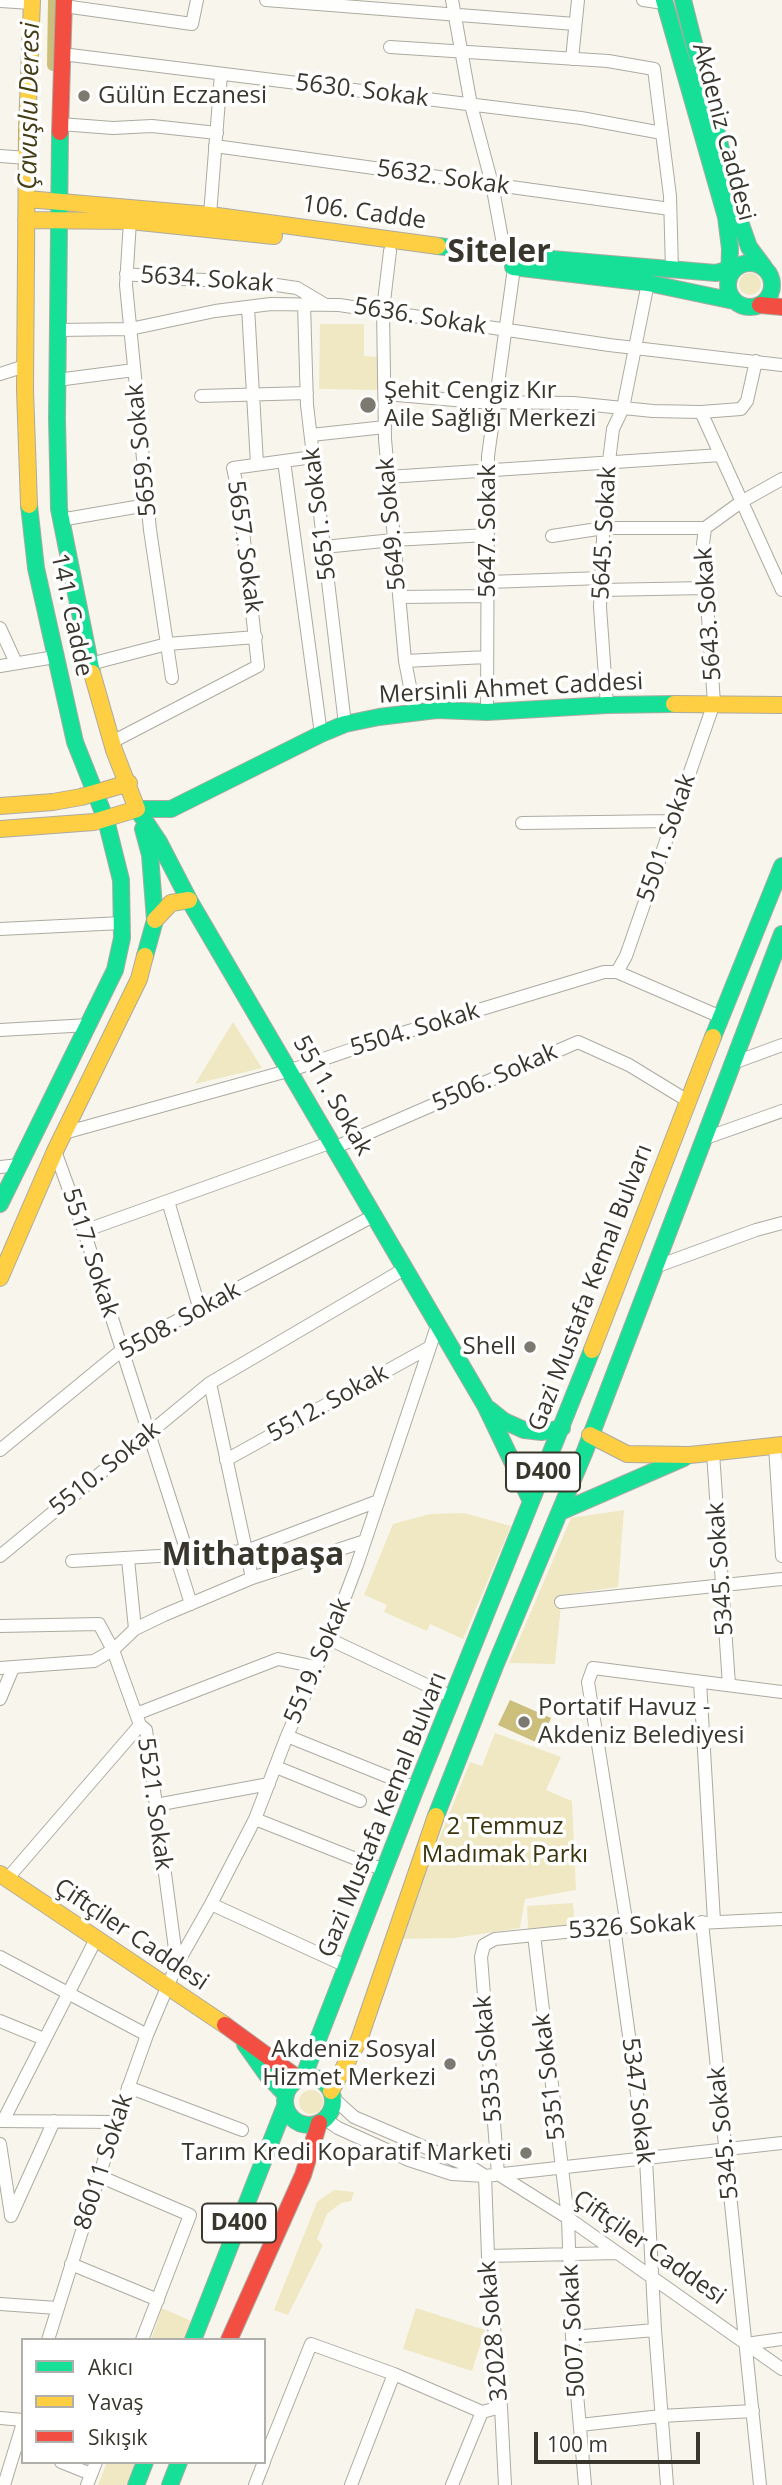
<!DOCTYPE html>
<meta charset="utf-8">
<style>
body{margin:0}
#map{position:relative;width:782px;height:2485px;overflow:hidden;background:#f8f6ec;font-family:"Open Sans",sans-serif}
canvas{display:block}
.legend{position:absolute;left:21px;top:2338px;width:245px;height:126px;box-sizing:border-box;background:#fff;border:2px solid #b0afab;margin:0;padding:9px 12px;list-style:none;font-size:21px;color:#39372d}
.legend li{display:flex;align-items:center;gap:14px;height:35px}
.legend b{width:35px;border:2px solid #b0afab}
.scale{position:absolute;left:534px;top:2432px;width:166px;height:32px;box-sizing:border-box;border:4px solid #39372d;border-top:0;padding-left:9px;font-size:21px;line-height:24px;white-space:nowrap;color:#39372d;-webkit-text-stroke:5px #fff;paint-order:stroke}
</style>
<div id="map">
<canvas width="782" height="2485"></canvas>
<ul class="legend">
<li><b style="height:9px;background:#16e098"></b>Akıcı</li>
<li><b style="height:9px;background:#ffcf43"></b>Yavaş</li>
<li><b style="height:9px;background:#f24e42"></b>Sıkışık</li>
</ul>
<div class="scale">100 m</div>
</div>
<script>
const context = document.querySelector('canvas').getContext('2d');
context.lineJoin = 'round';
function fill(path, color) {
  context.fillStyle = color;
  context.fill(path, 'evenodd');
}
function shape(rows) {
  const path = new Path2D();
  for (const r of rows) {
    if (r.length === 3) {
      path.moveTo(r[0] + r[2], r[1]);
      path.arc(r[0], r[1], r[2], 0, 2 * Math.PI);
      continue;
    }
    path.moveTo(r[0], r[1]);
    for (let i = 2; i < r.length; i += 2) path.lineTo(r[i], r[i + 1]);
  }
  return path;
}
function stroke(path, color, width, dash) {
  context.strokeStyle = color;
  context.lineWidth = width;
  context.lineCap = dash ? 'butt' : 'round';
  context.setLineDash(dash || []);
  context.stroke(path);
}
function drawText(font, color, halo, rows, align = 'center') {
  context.font = font + ' "Open Sans",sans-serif';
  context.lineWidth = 7;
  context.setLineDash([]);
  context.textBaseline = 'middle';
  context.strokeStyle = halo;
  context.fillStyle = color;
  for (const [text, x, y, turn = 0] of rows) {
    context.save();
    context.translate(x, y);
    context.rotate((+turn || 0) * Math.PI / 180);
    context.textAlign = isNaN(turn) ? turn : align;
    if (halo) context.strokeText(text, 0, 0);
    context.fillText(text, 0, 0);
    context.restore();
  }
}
fill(shape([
 [750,284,11],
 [320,324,364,324,364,356,380,357,380,390,319,389],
 [233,1022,262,1068,195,1084],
 [624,1510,618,1587,562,1595,555,1664,509,1663,571,1518],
 [464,1513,511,1526,463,1639,430,1624,427,1631,384,1612,387,1605,364,1595,393,1524,430,1514],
 [495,1733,561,1757,546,1790,572,1801,576,1890,525,1899,520,1928,454,1938,399,1939,470,1762,482,1766],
 [573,1903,575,1925,528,1929,527,1906],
 [311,2102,12],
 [334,2190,354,2192,351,2201,341,2203,327,2214,317,2239,323,2245,288,2315,274,2310,317,2202],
 [162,2308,191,2321,184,2340,151,2340],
 [416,2308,485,2330,472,2371,403,2349],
 [107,2462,135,2462,126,2485,98,2485]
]), '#efe8c3');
fill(shape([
 [510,1700,551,1718,540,1744,498,1725]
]), '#ccbf7c');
stroke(shape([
 [53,65,54,0]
]), '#ccbf7c', 12);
const street = shape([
 [266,0,575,24],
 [452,0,471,105,492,184,505,255],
 [643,0,664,3],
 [0,1,32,3],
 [64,6,192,24,197,0],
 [390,47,608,61,654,69,670,196,672,270],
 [62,54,581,118,662,133],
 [572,59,578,0],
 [60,124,113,128,152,126,217,133],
 [215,146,670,209],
 [0,156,27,158],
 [210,215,221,74],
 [130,221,126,285,150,530,172,678],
 [390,251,383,310,385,439,405,661,415,712],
 [126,274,180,279,256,282,297,288,324,304],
 [304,304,307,405,345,724],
 [248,307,257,464],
 [58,330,130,329,215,311,271,304,339,305,609,345,782,365],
 [0,374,25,366],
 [57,380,134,370],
 [386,394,477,402,573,403,653,411,701,412,741,409,747,401,756,361],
 [201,396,307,393],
 [701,412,782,590],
 [311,435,385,427],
 [284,461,321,734],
 [388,477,721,455],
 [60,520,147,505],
 [552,536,604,528,705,528],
 [324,547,393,540,488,535],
 [488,582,602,578],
 [601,590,707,588],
 [399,597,488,596],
 [0,628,16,663],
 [405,661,487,657],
 [90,664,167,644,256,637],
 [0,666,55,657],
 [607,705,600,607,605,493,613,429,623,408,648,283],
 [487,712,488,456,514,268],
 [112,742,258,666,239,495,233,468,313,457],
 [522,823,673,821],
 [0,929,122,923],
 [617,972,626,956,714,703,703,544,705,528,741,502,782,479],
 [0,1030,89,1025],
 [733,1063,782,1045],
 [64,1133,291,1070,376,1041,604,972,617,972,721,1017],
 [703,1139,782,1111],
 [336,1147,578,1042,629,1065,688,1101],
 [55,1151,84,1231,188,1555],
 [0,1167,19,1165],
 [168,1201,200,1310],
 [84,1231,332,1142],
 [655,1267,756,1230,782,1223],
 [775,1446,782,1556],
 [0,1450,122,1350,375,1215],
 [713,1453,729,1685],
 [226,1460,430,1347],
 [0,1556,210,1383],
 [176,1556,191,1604],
 [128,1559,135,1629],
 [72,1561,246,1551,378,1501],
 [252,1578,210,1383,406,1268],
 [561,1602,782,1579],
 [0,1626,99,1624,113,1650,140,1725,146,1730,177,1964],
 [329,1639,454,1698],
 [0,1668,94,1661,113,1650,135,1629,164,1615,252,1578,365,1541],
 [700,1682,714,1921],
 [0,1699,13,1668],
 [136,1714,278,1659,316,1667],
 [287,1736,416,1788],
 [276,1767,360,1801],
 [156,1805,269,1784],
 [255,1819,384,1870],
 [7,1879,140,1725],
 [211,1904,346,1966],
 [702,1922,760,2485],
 [627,1926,588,1682,593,1668,782,1692],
 [614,1927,646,2159,655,2330,667,2485],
 [534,1935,568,2218,572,2337,585,2485],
 [0,1957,147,2035],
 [0,2021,44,2039],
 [128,2087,242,2130],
 [333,2098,354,2117,471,2167,482,2174],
 [325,2119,338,2128,409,2160,452,2174,485,2176,782,2143],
 [0,2121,116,2122],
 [3,2121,96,1939],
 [0,2144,11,2215],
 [498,2174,481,1957,484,1945,495,1939,614,1927,782,1919],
 [498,2174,568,2218,782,2369],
 [99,2176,190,2215,142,2340],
 [485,2176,488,2256,501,2407,505,2485],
 [11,2216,54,2121],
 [488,2256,617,2253],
 [71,2264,158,2300],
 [0,2304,57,2308],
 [572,2337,655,2330],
 [48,2340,116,2122,147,2035,177,1964,211,1904,255,1819,287,1736,329,1639,357,1565,438,1323],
 [746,2344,782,2339],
 [0,2418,23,2420],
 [580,2425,661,2416,753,2411],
 [264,2461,311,2344,394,2374,482,2412],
 [61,2462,91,2474],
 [4,2485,23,2423],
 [87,2485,96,2462],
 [255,2485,264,2462],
 [351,2485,394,2374],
 [452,2485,482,2412,501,2407]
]);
const fast = shape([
 [664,0,726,217,730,249,729,278],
 [683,0,738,216,749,247,764,267],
 [60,132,57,419,59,509,92,673],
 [438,246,505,255,716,273,737,267],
 [750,285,22],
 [513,267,648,283,734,301],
 [137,809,159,842,189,900,486,1407,531,1501],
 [137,809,171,809,321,734,345,724,379,717,437,710,487,712,607,705,674,704],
 [143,829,150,855,155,920,145,956],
 [713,1037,782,866],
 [0,1204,115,970,122,938,121,880,106,820,75,742,36,568,29,505],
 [489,1409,504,1421,524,1430,542,1432,562,1428],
 [560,1512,684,1458],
 [436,1816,495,1666,585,1451,782,934],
 [245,2044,267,2075,286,2095],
 [309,2101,24],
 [303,2078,416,1788,592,1350],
 [193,2340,285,2106],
 [136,2485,145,2462],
 [170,2485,179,2462]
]);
const slow = shape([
 [27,199,210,215,438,246],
 [26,220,130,221,274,236],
 [29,505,25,390,27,129,32,0],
 [674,704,782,705],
 [0,806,53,802,81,797,129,783],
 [0,829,94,822,137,809,114,750,92,673],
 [155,920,171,903,189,900],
 [0,1278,55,1151,139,979,145,956],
 [592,1350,713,1037],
 [590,1435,627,1454,690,1455,782,1445],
 [0,1874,225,2025],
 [331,2091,359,2040,436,1816]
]);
const jam = shape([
 [60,132,64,0],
 [760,305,782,307],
 [225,2025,299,2079],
 [229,2340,303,2175,319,2123]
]);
stroke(street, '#acaaa2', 14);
stroke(fast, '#acaaa2', 18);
stroke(slow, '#acaaa2', 18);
stroke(jam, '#acaaa2', 18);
stroke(street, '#fefefc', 12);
stroke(fast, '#16e098', 16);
stroke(slow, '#ffcf43', 16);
stroke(jam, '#f24e42', 16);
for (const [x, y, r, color] of [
 [84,96,7,"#7c7a70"],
 [368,405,9,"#7c7a70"],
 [530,1347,7,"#7c7a70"],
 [524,1722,7,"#7c7a70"],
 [450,2064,7,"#7c7a70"],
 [526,2153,7,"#7c7a70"]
]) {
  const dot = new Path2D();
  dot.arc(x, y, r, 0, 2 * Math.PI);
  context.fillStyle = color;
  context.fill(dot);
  stroke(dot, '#fff', 2.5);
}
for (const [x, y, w] of [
 [543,1472,74],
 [239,2223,74]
]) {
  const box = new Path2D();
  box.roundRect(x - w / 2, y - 19.5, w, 39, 5);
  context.fillStyle = '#fff';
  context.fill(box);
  stroke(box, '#39372d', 2);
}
drawText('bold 23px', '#39372d', null, [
 ["D400",543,1472],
 ["D400",239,2223]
]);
drawText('24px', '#39372d', '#fff', [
 ["5630. Sokak",362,91,7],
 ["Akdeniz Caddesi",723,132,75],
 ["5632. Sokak",443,178,8],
 ["106. Cadde",364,213,8],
 ["5634. Sokak",207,280,4],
 ["5636. Sokak",420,317,9],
 ["5659. Sokak",142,450,-96],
 ["5651. Sokak",320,514,-97],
 ["5649. Sokak",392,524,-95],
 ["5647. Sokak",488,531,-90],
 ["5645. Sokak",605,533,-87],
 ["5657. Sokak",244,547,82],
 ["5643. Sokak",709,614,-94],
 ["141. Cadde",71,615,78],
 ["Mersinli Ahmet Caddesi",511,689,-3],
 ["5501. Sokak",667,838,-71],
 ["5504. Sokak",415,1030,-17],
 ["5506. Sokak",495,1078,-24],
 ["5511. Sokak",332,1096,60],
 ["5517. Sokak",90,1253,72],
 ["Gazi Mustafa Kemal Bulvarı",591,1288,-69],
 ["5508. Sokak",180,1321,-29],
 ["5512. Sokak",328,1404,-29],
 ["5510. Sokak",105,1469,-39],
 ["5345. Sokak",721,1569,-94],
 ["5519. Sokak",318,1661,-67],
 ["5521. Sokak",154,1804,82],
 ["Gazi Mustafa Kemal Bulvarı",383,1815,-68],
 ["5326 Sokak",632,1927,-4],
 ["Çiftçiler Caddesi",131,1935,34],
 ["5353 Sokak",489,2059,-95],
 ["5351 Sokak",550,2077,-97],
 ["5347 Sokak",637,2101,83],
 ["5345. Sokak",724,2133,-96],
 ["86011 Sokak",104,2162,-72],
 ["Çiftçiler Caddesi",649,2248,35],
 ["32028 Sokak",494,2331,-95],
 ["5007. Sokak",574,2331,-93]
]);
drawText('24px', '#39372d', '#fff', [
 ["Gülün Eczanesi",98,96],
 ["Şehit Cengiz Kır",384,391],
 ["Aile Sağlığı Merkezi",384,419],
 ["Shell",516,1347,"right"],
 ["Portatif Havuz -",538,1708],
 ["Akdeniz Belediyesi",538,1736],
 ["Akdeniz Sosyal",436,2050,"right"],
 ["Hizmet Merkezi",436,2078,"right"],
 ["Tarım Kredi Koparatif Marketi",512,2153,"right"]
], 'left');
drawText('24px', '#3b340c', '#fff', [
 ["2 Temmuz",505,1827],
 ["Madımak Parkı",505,1855]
]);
drawText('italic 26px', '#443d16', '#fff', [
 ["Çavuşlu Deresi",30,106,-89]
]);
drawText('bold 32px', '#39372d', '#fff', [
 ["Siteler",499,253],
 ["Mithatpaşa",253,1556]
]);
</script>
